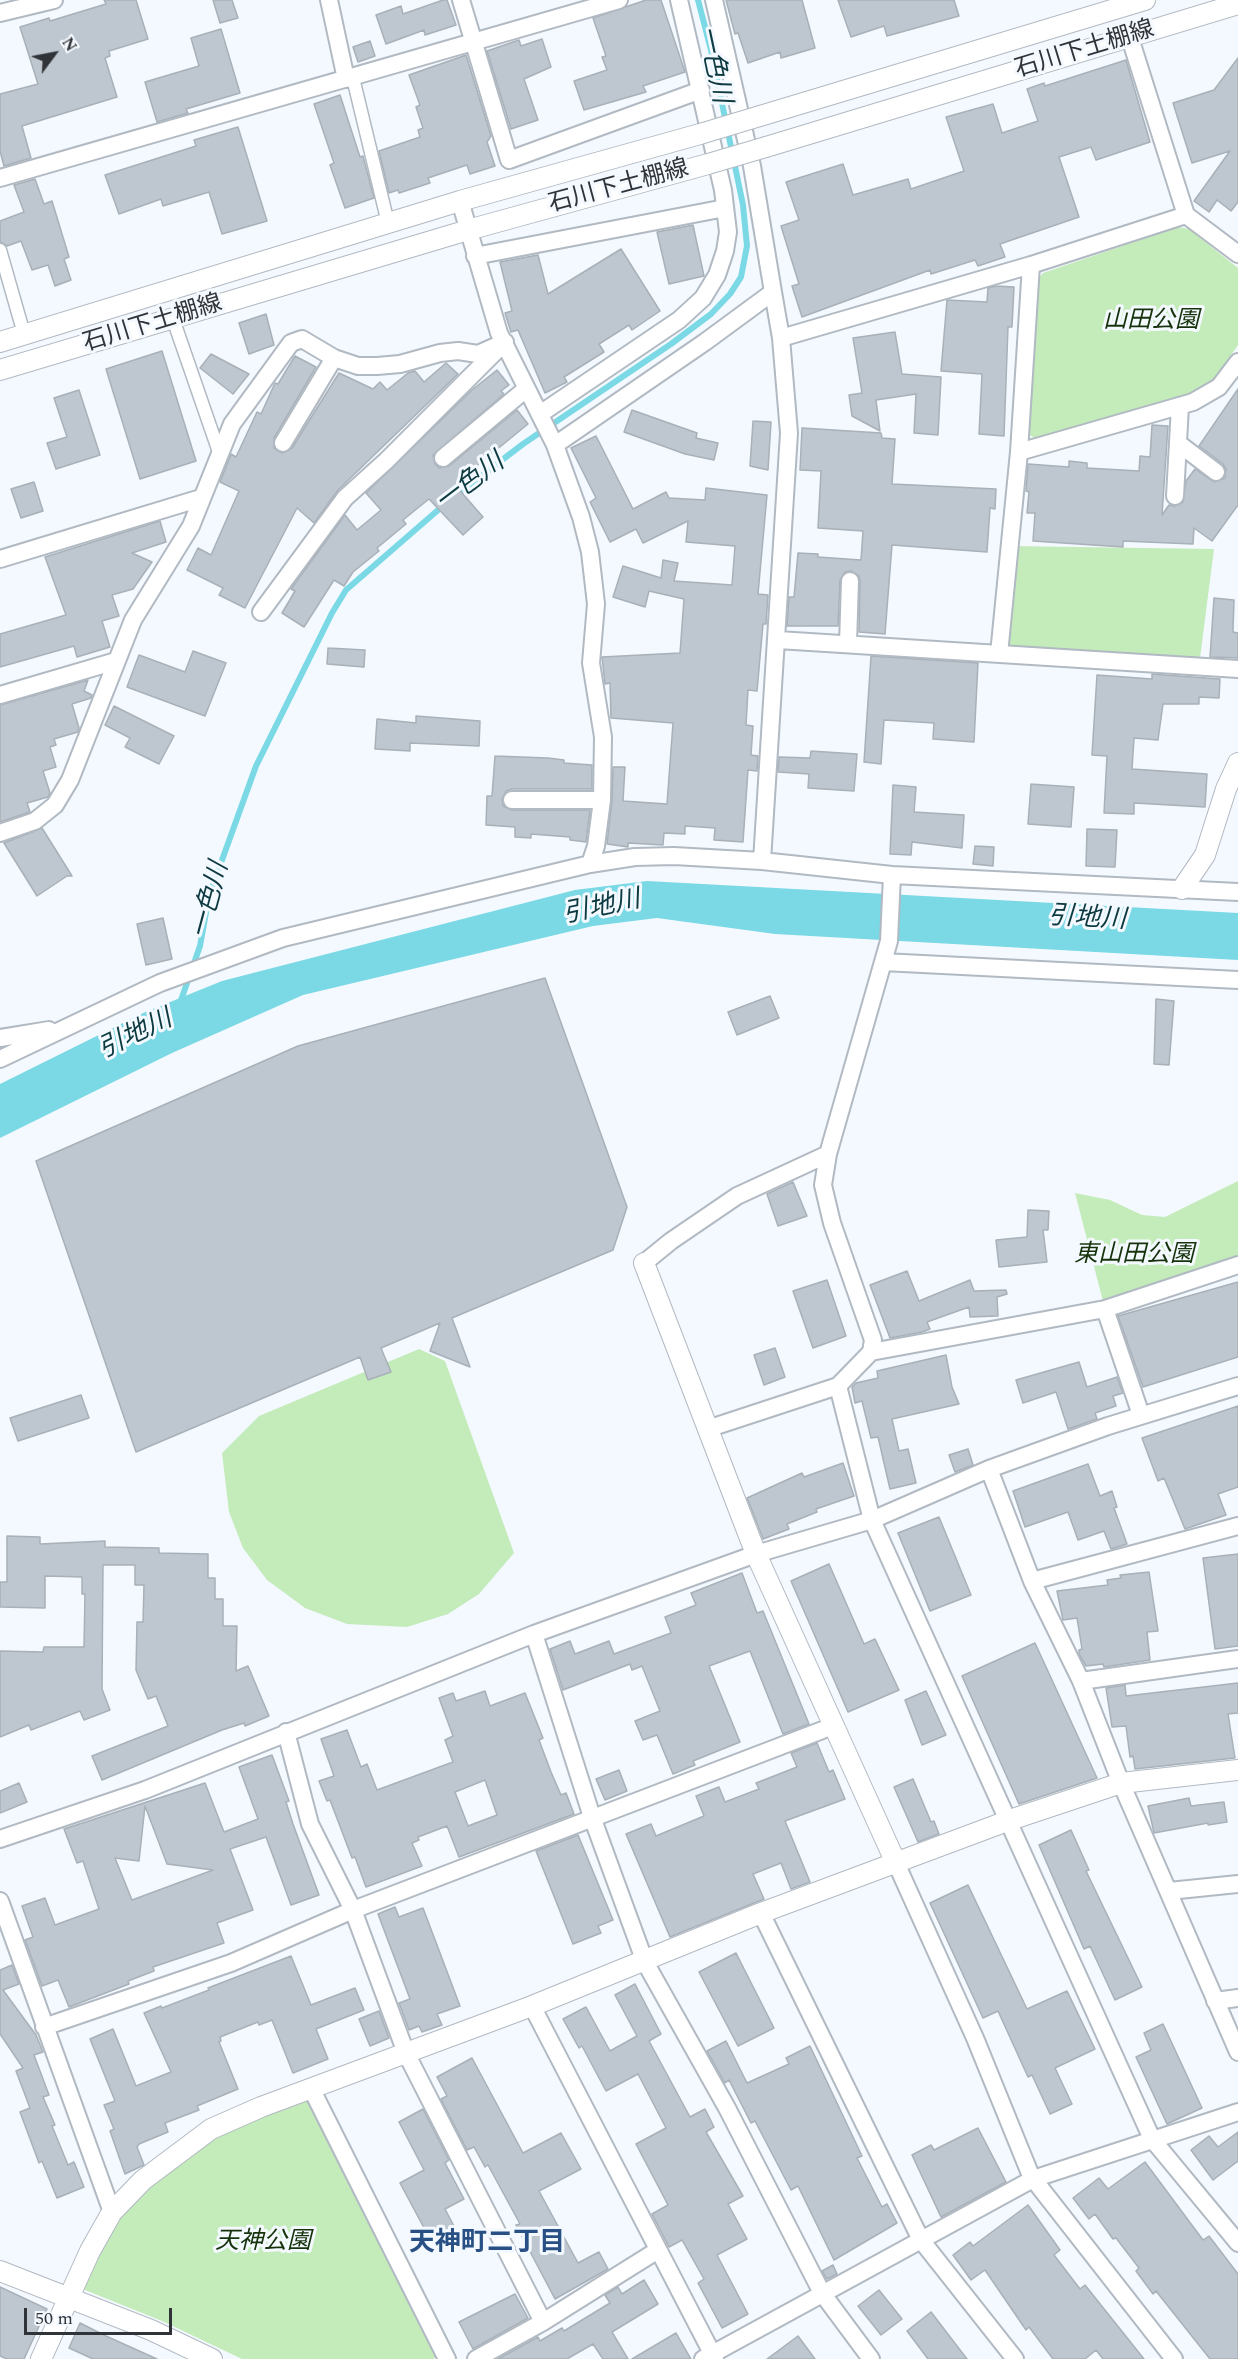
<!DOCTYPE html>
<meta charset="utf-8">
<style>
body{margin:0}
#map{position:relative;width:1238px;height:2359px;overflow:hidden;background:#f4f9ff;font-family:Spectral,serif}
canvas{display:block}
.north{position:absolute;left:24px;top:24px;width:60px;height:60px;-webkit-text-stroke:4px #f4f9ff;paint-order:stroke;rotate:58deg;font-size:16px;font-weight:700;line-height:24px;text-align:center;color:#303337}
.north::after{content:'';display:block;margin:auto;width:21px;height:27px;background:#303337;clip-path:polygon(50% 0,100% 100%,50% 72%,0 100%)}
.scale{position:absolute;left:24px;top:2308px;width:148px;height:27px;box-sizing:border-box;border:3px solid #303337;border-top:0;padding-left:8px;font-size:18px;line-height:21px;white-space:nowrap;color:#303337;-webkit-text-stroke:4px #f4f9ff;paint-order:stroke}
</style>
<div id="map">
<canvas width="1238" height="2359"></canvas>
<div class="north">N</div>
<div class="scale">50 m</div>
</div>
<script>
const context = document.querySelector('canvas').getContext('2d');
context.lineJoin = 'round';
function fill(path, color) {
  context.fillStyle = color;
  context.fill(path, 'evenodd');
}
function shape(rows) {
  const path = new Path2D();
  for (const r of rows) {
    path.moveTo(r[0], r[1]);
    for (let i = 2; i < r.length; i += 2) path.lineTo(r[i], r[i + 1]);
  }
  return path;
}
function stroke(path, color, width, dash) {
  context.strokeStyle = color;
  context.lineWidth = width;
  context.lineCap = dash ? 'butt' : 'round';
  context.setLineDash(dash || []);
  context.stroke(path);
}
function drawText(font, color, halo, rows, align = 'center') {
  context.font = font + ' Spectral,"Noto Sans JP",serif';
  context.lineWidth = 6;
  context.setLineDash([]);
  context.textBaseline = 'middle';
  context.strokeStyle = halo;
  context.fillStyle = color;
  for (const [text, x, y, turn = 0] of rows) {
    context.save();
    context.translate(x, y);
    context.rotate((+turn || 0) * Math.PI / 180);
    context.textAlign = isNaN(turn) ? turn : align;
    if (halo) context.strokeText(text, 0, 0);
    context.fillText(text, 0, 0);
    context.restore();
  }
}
fill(shape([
 [1178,227,1189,229,1238,268,1238,345,1216,377,1200,391,1167,401,1036,439,1028,434,1039,278,1043,273],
 [1010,546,1214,549,1199,666,999,654],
 [1238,1181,1238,1265,1105,1309,1075,1193,1110,1200,1142,1215,1165,1217],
 [419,1349,445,1361,514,1553,479,1594,448,1614,407,1627,347,1624,305,1608,267,1580,243,1548,229,1512,222,1453,259,1416],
 [312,2091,446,2352,433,2359,242,2359,162,2321,80,2288,125,2208,151,2181,222,2133]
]), '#c4ebba');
fill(shape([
 [647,881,1238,913,1238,960,775,934,657,918,593,926,303,995,172,1053,0,1138,0,1084,143,1013,222,981,575,890]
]), '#7ad9e5');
stroke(shape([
 [455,496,523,444,671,344,711,314,730,294,741,277,747,246,743,205,711,50,698,0],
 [180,1003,200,946,209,896,256,766,332,613,346,590,445,504]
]), '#7ad9e5', 6);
const building = shape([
 [104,0,136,0,148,39,109,51,110,56,105,58,117,97,22,126,31,158,4,166,0,151,0,94,38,84,20,27,49,18,50,21,106,4,104,0],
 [213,0,232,0,238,18,220,23,213,0],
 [443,0,447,0,456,25,425,35,424,30,386,44,376,15,401,6,403,14,443,0],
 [646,0,661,0,685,72,643,86,646,92,584,110,574,81,607,70,602,57,606,56,593,18,646,0],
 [726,0,802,0,815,48,781,58,780,52,748,63,738,33,735,34,726,0],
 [838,0,954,0,959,16,887,36,884,26,851,37,838,0],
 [221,29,240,93,186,109,188,113,157,122,145,82,199,66,191,38,221,29],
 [542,39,551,67,524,79,538,120,511,129,487,51,519,40,521,46,542,39],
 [370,41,375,56,358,62,353,47,370,41],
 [466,55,491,136,487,142,495,166,470,174,467,165,428,178,430,183,399,193,398,190,389,193,379,151,420,137,418,130,423,128,416,107,420,105,409,75,466,55],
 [1238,58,1238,202,1231,211,1217,200,1209,212,1194,201,1230,151,1192,163,1173,103,1214,90,1238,58],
 [1126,60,1150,142,1096,160,1091,147,1059,157,1079,217,1000,244,1005,257,978,266,975,260,931,274,930,270,802,317,792,286,799,284,781,226,799,220,786,182,843,164,853,195,908,179,911,189,964,171,946,117,993,104,1002,133,1038,121,1027,89,1044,83,1045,86,1126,60],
 [340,95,360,157,363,156,374,198,345,208,330,165,334,163,314,104,340,95],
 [238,127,267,221,222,234,209,192,163,206,161,199,119,214,105,175,196,146,194,140,238,127],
 [35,179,44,204,52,201,69,257,64,259,71,280,55,286,48,265,32,270,21,241,7,246,0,242,0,221,24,212,14,185,35,179],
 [693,225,704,276,669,284,657,232,693,225],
 [621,249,660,311,632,330,629,325,599,344,604,352,564,377,567,382,545,393,518,330,511,332,505,313,512,311,500,262,538,255,548,294,621,249],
 [996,286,1014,287,1012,327,1008,327,1004,436,979,434,982,374,941,371,947,300,987,302,988,288,996,286],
 [266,314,274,345,249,354,239,323,266,314],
 [895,332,902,374,941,377,938,435,914,433,916,394,876,400,880,431,852,416,849,395,862,393,853,338,895,332],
 [162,351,196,461,140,479,106,369,162,351],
 [211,354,249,374,233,394,200,368,211,354],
 [295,356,316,367,274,438,274,448,282,453,292,448,339,373,373,389,380,382,387,390,408,373,415,371,424,382,446,363,458,374,338,490,314,523,297,508,245,608,219,595,223,588,187,570,198,548,211,555,239,491,220,482,231,454,236,457,257,412,261,414,275,383,278,384,295,356],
 [497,370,509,385,501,391,504,394,433,455,435,464,439,468,449,466,517,410,528,424,473,469,456,486,483,517,463,535,429,499,403,520,406,524,377,548,379,551,353,572,344,586,334,580,304,627,282,613,295,591,291,589,345,515,357,530,381,510,366,493,472,390,497,370],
 [1238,389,1238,505,1212,541,1194,528,1193,544,1123,541,1123,547,1033,541,1035,513,1027,513,1029,492,1026,491,1028,464,1069,467,1069,461,1087,463,1087,468,1139,471,1140,456,1150,457,1152,425,1168,426,1162,515,1169,505,1175,506,1183,502,1186,481,1195,469,1214,482,1225,478,1226,469,1223,464,1199,446,1238,389],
 [79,390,100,455,56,469,47,443,67,437,54,398,79,390],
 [632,410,697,433,696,438,718,443,714,460,685,454,624,432,632,410],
 [753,421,771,422,768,470,750,466,753,421],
 [802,428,881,433,882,438,895,439,892,484,996,489,995,509,990,508,987,552,892,545,885,634,859,632,860,581,859,576,851,571,845,572,840,580,838,626,787,626,789,597,794,597,798,553,818,554,818,557,861,560,863,531,818,528,821,471,800,470,802,428],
 [596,436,633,509,666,492,669,498,705,500,706,488,767,495,758,594,768,595,766,624,763,624,757,691,748,690,746,725,753,726,751,755,758,756,757,771,748,770,743,842,714,840,715,828,685,826,685,834,664,833,663,845,628,843,628,847,607,844,612,800,613,767,625,767,623,801,667,804,673,723,611,718,610,683,605,684,602,657,680,653,684,599,649,591,645,607,613,597,623,566,661,578,663,560,678,563,674,581,732,585,735,546,686,542,688,521,643,543,636,529,610,542,590,502,596,498,571,448,596,436],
 [34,482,43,511,21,518,11,489,34,482],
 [160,521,166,542,132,553,152,562,133,589,112,595,119,616,102,621,110,647,77,657,74,646,0,667,0,634,66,615,45,557,160,521],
 [1214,598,1234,600,1233,629,1233,632,1238,633,1238,658,1210,657,1214,598],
 [328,648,365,650,364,667,327,664,328,648],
 [193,651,226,663,205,716,127,687,139,655,185,672,193,651],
 [871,656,978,663,974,742,933,739,934,723,884,720,881,764,864,762,871,656],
 [1152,674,1220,679,1219,698,1199,697,1199,704,1163,704,1158,740,1134,738,1132,769,1207,774,1205,807,1134,803,1134,814,1104,813,1107,756,1092,755,1097,675,1152,679,1152,674],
 [88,680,84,691,92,695,91,698,72,704,79,728,78,732,54,739,56,745,50,747,56,767,43,771,50,793,48,797,27,803,30,812,0,822,0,705,88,680],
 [114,706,174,736,159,764,125,747,130,738,105,725,114,706],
 [416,716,480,721,479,746,410,743,410,751,375,749,377,719,416,723,416,716],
 [811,751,857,754,854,791,808,788,809,774,778,772,779,757,810,758,811,751],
 [495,756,548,758,564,760,564,763,592,765,592,789,512,789,506,791,502,799,503,806,512,810,590,810,586,842,570,840,570,837,531,834,531,838,515,837,515,827,486,825,487,796,492,796,495,756],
 [1031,784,1074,787,1071,827,1028,824,1031,784],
 [893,785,916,787,914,812,964,815,962,848,912,842,911,855,890,854,893,785],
 [42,828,72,876,67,876,37,896,4,843,42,828],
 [1087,829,1117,830,1115,867,1086,866,1087,829],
 [975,846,994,847,993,866,973,864,975,846],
 [163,918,172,959,146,965,137,924,163,918],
 [545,978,627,1207,613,1250,452,1318,470,1367,430,1351,440,1323,381,1348,391,1372,368,1380,360,1357,136,1452,36,1161,298,1046,545,978],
 [770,996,779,1018,737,1035,728,1012,770,996],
 [1156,999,1174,1001,1169,1065,1154,1064,1156,999],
 [793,1182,807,1216,778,1226,767,1194,793,1182],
 [1028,1210,1049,1211,1048,1230,1043,1230,1047,1262,999,1267,996,1240,1027,1237,1028,1210],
 [907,1271,919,1301,970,1280,974,1291,1006,1290,1007,1294,997,1297,998,1316,970,1317,969,1307,927,1322,930,1329,922,1332,890,1338,870,1285,907,1271],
 [827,1280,846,1336,813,1348,793,1291,827,1280],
 [1238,1282,1238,1357,1143,1387,1118,1316,1238,1282],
 [775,1348,785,1377,764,1385,754,1355,775,1348],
 [946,1355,952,1387,959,1404,892,1419,899,1451,908,1449,916,1483,890,1489,878,1437,871,1438,862,1401,855,1403,852,1387,856,1383,878,1378,877,1371,946,1355],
 [1079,1362,1087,1387,1117,1377,1123,1393,1113,1396,1116,1406,1095,1413,1097,1419,1068,1429,1056,1392,1023,1403,1016,1380,1079,1362],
 [81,1395,89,1418,18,1441,10,1418,81,1395],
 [1238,1406,1238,1487,1218,1494,1226,1515,1185,1529,1164,1478,1158,1481,1142,1438,1238,1406],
 [968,1449,973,1465,955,1472,949,1455,968,1449],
 [843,1463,854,1496,816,1509,817,1512,787,1524,789,1529,763,1539,747,1498,802,1473,804,1477,843,1463],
 [1088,1464,1100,1496,1112,1491,1117,1507,1114,1508,1127,1544,1111,1549,1104,1531,1078,1540,1068,1512,1025,1527,1013,1491,1088,1464],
 [939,1517,971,1595,930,1611,898,1533,939,1517],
 [7,1536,40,1537,40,1544,105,1541,105,1547,159,1548,159,1553,208,1554,208,1578,215,1578,215,1599,223,1599,223,1626,237,1626,236,1671,248,1666,269,1716,245,1726,244,1723,222,1730,102,1780,92,1756,168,1726,156,1696,148,1699,136,1670,137,1622,143,1622,144,1585,135,1585,135,1565,103,1565,102,1689,110,1710,84,1720,80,1711,31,1730,29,1725,0,1737,0,1651,43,1652,44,1647,84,1647,85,1594,82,1594,82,1577,45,1576,45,1608,0,1607,0,1582,7,1582,7,1536],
 [1238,1554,1238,1646,1215,1649,1203,1558,1238,1554],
 [829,1564,864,1644,875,1639,899,1690,848,1712,791,1581,829,1564],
 [1149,1572,1158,1631,1147,1632,1150,1660,1104,1667,1103,1664,1086,1666,1079,1654,1079,1650,1082,1649,1077,1618,1063,1620,1057,1591,1108,1585,1107,1580,1121,1578,1120,1575,1149,1572],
 [742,1573,757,1613,763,1611,809,1724,783,1734,750,1651,709,1666,740,1742,693,1761,695,1765,673,1774,657,1735,643,1740,635,1721,660,1711,642,1666,632,1670,630,1664,563,1690,550,1649,570,1641,575,1654,609,1641,614,1654,671,1633,665,1617,696,1605,691,1593,742,1573],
 [1035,1643,1097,1778,1019,1804,962,1676,1035,1643],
 [1238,1683,1238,1713,1228,1714,1235,1758,1135,1769,1133,1756,1130,1757,1126,1726,1112,1727,1106,1688,1125,1685,1126,1696,1238,1683],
 [485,1691,490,1706,525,1693,543,1738,539,1740,551,1772,561,1795,566,1793,574,1814,459,1857,447,1826,418,1837,419,1840,412,1843,422,1866,366,1887,355,1857,352,1858,330,1800,327,1801,319,1781,334,1776,321,1739,347,1730,361,1767,367,1764,377,1790,453,1762,445,1740,453,1736,439,1698,453,1693,456,1701,485,1691],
 [485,1780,497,1815,468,1826,455,1792,485,1780],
 [926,1691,946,1735,922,1745,905,1700,926,1691],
 [817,1743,829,1772,833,1770,845,1799,785,1821,810,1882,791,1889,781,1863,753,1874,764,1899,670,1937,626,1834,651,1824,656,1836,704,1816,696,1796,719,1787,725,1802,759,1789,756,1783,797,1767,791,1753,817,1743],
 [272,1755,289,1801,286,1802,293,1824,319,1895,291,1905,266,1837,230,1849,253,1910,217,1923,224,1943,153,1967,154,1971,128,1981,129,1984,69,2007,58,1980,42,1986,25,1940,33,1937,22,1906,45,1898,55,1925,99,1909,83,1861,77,1863,64,1829,205,1783,224,1832,258,1819,239,1767,272,1755],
 [145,1806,167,1864,213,1870,132,1900,115,1858,139,1861,145,1806],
 [619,1770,627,1791,605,1800,596,1779,619,1770],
 [913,1779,931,1822,934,1821,939,1834,918,1842,894,1787,913,1779],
 [19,1783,27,1802,0,1813,0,1791,19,1783],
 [1189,1798,1191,1806,1224,1802,1227,1822,1208,1825,1208,1823,1154,1833,1148,1806,1189,1798],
 [1071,1830,1089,1870,1086,1871,1142,1987,1115,2000,1090,1946,1084,1949,1039,1845,1071,1830],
 [578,1835,613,1920,598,1926,601,1933,573,1944,536,1851,578,1835],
 [968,1885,1027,2009,1067,1991,1095,2049,1055,2068,1072,2104,1050,2114,1032,2075,1028,2077,998,2011,983,2018,930,1903,968,1885],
 [395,1907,399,1917,423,1908,460,2006,437,2014,442,2025,422,2032,419,2026,409,2030,399,2003,410,1999,378,1914,395,1907],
 [736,1953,774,2028,738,2046,699,1972,736,1953],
 [291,1956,311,2005,355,1988,364,2010,316,2029,328,2059,293,2073,272,2020,259,2025,258,2022,220,2037,221,2041,219,2042,238,2089,197,2106,199,2110,165,2123,168,2132,139,2144,137,2147,144,2165,125,2174,110,2131,114,2129,104,2105,115,2101,90,2039,113,2029,136,2086,171,2072,144,2013,161,2006,162,2008,209,1990,208,1988,291,1956],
 [12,1965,19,1984,3,1990,36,2035,43,2052,34,2055,49,2095,43,2097,55,2125,52,2126,68,2165,74,2162,84,2187,57,2198,42,2161,39,2163,20,2112,30,2108,16,2071,23,2068,0,2034,0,1970,12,1965],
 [635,1984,661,2034,649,2041,690,2117,705,2109,714,2127,706,2132,743,2196,728,2204,747,2239,717,2255,748,2314,722,2328,698,2283,704,2279,682,2240,669,2247,652,2214,668,2205,636,2144,666,2128,638,2074,606,2091,582,2046,579,2048,563,2019,586,2007,610,2051,637,2036,615,1995,635,1984],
 [379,2011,389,2038,370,2046,359,2019,379,2011],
 [1163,2024,1202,2108,1167,2124,1136,2057,1151,2050,1144,2033,1163,2024],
 [726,2041,747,2083,789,2064,786,2058,810,2046,862,2156,857,2158,882,2207,887,2204,897,2223,834,2260,798,2186,791,2190,755,2121,751,2123,729,2080,725,2083,707,2051,726,2041],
 [472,2058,523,2153,561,2133,581,2169,539,2191,578,2263,599,2252,608,2269,555,2299,516,2225,520,2224,488,2165,485,2167,474,2147,467,2150,441,2099,447,2096,437,2077,472,2058],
 [423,2109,449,2160,445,2163,464,2199,445,2209,455,2228,431,2241,400,2183,424,2170,399,2122,423,2109],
 [978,2128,1006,2182,941,2217,912,2155,931,2145,934,2150,978,2128],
 [1238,2132,1238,2161,1213,2180,1191,2150,1209,2136,1218,2147,1238,2132],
 [1145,2162,1203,2240,1209,2236,1238,2274,1238,2359,1210,2359,1156,2291,1153,2294,1136,2271,1139,2268,1116,2238,1113,2239,1095,2214,1089,2219,1073,2198,1099,2178,1108,2189,1145,2162],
 [1028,2205,1060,2250,1054,2255,1080,2289,1085,2285,1144,2359,1103,2359,1096,2350,1085,2359,1053,2359,1029,2327,1026,2330,985,2270,971,2280,953,2255,970,2242,973,2246,1028,2205],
 [833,2265,837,2274,827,2279,822,2271,833,2265],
 [644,2280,658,2304,612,2332,628,2359,603,2359,593,2344,567,2359,498,2359,538,2337,540,2341,562,2328,564,2331,610,2303,605,2295,618,2287,622,2294,644,2280],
 [0,2287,47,2309,24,2359,7,2359,0,2356,0,2287],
 [879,2290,902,2319,881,2335,858,2306,879,2290],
 [515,2294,528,2318,473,2349,459,2322,515,2294],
 [931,2312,967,2359,928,2359,907,2331,931,2312],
 [80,2323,106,2336,157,2359,93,2359,69,2348,80,2323],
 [676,2333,691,2359,632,2359,676,2333],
 [798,2336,815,2359,767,2359,798,2336]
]);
fill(building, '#bec6cf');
stroke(building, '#a8b0b8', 1.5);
const pedestrian = shape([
 [353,78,388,223],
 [0,250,24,334],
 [173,319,219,452]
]);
const minor = shape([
 [329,0,346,79],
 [461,0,509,160,701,90],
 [0,13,54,0],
 [1130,38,1186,215],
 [0,178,619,0],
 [460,201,499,333,555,445,581,517,590,552,596,604,591,663,603,737,602,800,596,846,590,864],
 [475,256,725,208],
 [781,338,1031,265,1186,215,1238,254],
 [540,414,679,320,703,298,717,275,725,251,728,232,723,190,679,0],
 [283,443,334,358],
 [1178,443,1216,472],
 [555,445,705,342,773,292,752,166,714,0],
 [1019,452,1193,402,1219,387,1238,362],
 [443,458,526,389],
 [1175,496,1180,406],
 [0,559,201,498],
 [261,612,345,498,386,461,498,349],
 [778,640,1238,669],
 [848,644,850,581],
 [999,654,1019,452,1031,265],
 [0,695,116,661],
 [512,800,602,800],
 [0,833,35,821,55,805,70,780,133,620,191,526,232,424,291,343,302,339,334,358,358,366,377,366,400,364,440,353,458,351,478,354,505,342],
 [762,861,789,433,781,338,773,292],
 [883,962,1238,980],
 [0,1038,49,1030],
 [0,1059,160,983,283,938,590,864,635,857,674,856,762,861,892,875,1238,892],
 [644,1263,671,1241,737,1196,828,1154],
 [1105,1309,1141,1415],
 [871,1352,1105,1309,1238,1265],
 [838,1386,872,1520,1152,2139,1238,2243],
 [707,1429,838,1386,871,1352,873,1340,832,1223,823,1185,828,1154,889,941,892,875],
 [989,1469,1032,1581,1081,1681,1121,1783,1238,2052],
 [1032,1581,1238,1526],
 [534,1634,592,1817,645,1962,727,2108,822,2293,871,2359],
 [1081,1681,1238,1659],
 [286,1732,310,1824,353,1910,406,2053,543,2322],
 [0,1839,145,1790,534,1634,756,1554,872,1520,989,1469,1108,1426,1238,1386],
 [896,1863,975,2038,1031,2176,1174,2359],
 [1169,1891,1238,1884],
 [0,1901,112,2212],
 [761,1913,921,2240,1015,2359],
 [1215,2001,1238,1998],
 [532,2006,715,2359],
 [44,2027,231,1963,353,1910,833,1726],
 [311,2088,447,2359],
 [476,2359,543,2322,658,2250],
 [703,2359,1033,2179,1238,2112]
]);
const tertiary = shape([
 [760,116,1145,0],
 [766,147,1238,4],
 [0,342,460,201,700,134],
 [0,370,468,230,708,164],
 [1182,889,1205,855,1226,789,1238,763],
 [644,1263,756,1554,896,1863],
 [0,2271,151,2330,212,2359],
 [41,2359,90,2251,112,2212,143,2180,211,2129,261,2107,532,2006,761,1913,1010,1820,1121,1783,1238,1770]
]);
stroke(pedestrian, '#b1b9c2', 15);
stroke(minor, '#b1b9c2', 20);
stroke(tertiary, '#b1b9c2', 22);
stroke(pedestrian, '#fff', 12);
stroke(minor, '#fff', 16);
stroke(tertiary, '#fff', 20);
const tertiaryBridge = shape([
 [700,134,760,116],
 [708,164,766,147]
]);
stroke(tertiaryBridge, '#b1b9c2', 22, []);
stroke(tertiaryBridge, '#fff', 20);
drawText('24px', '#303337', '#f4f9ff', [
 ["石川下土棚線",1085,51,-17],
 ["石川下土棚線",619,188,-15],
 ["石川下土棚線",153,325,-17]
]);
drawText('italic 24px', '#15320b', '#f4f9ff', [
 ["山田公園",1151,322],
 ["東山田公園",1134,1256],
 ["天神公園",263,2243]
]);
drawText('italic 26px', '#0c3a40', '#f4f9ff', [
 ["一色川",712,65,78],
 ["一色川",471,484,-37],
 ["一色川",212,901,-75],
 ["引地川",602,909,-12],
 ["引地川",1087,920,3],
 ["引地川",136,1036,-26]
]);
drawText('bold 26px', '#285085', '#f4f9ff', [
 ["天神町二丁目",487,2245]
]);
</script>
